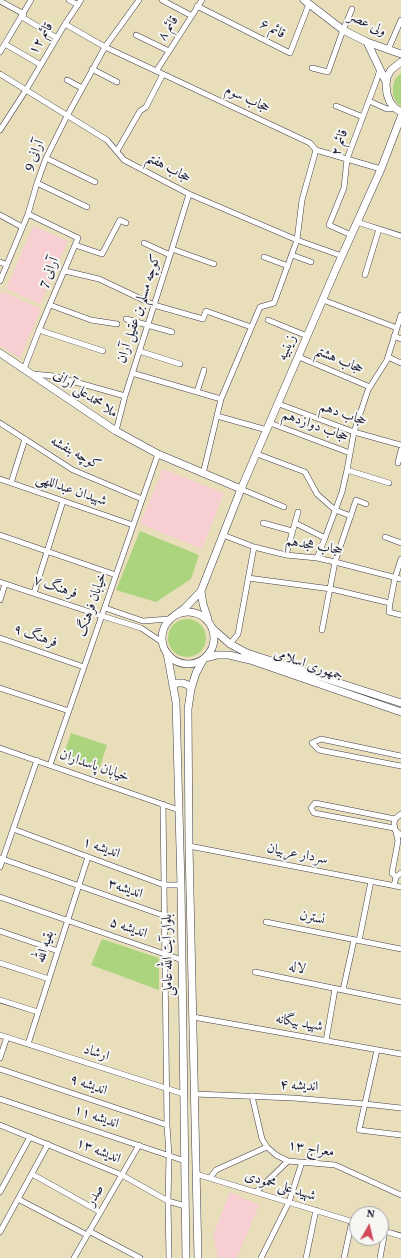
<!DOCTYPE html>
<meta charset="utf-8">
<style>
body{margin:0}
#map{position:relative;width:401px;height:1258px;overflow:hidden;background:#e9deba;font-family:Vollkorn,serif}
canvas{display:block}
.north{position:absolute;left:349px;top:1206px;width:40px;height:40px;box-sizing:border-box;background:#f6f6f2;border:1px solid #a1a1a9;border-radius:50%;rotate:8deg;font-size:11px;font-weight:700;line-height:16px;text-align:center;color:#22223b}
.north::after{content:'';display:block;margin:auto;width:14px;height:18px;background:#d1495b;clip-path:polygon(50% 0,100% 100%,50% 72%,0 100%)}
</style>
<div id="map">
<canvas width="401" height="1258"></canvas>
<div class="north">N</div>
</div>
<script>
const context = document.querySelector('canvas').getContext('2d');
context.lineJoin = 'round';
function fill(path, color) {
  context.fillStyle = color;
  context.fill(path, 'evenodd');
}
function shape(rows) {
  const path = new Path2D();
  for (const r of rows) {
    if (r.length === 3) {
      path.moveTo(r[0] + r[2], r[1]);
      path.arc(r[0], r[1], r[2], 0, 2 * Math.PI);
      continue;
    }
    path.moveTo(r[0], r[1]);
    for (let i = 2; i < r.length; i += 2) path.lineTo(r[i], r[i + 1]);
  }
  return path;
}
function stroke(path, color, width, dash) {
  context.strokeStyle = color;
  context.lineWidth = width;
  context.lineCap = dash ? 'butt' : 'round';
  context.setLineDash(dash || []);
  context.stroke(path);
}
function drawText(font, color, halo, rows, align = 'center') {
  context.font = font + ' Vollkorn,Amiri,serif';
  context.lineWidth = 4;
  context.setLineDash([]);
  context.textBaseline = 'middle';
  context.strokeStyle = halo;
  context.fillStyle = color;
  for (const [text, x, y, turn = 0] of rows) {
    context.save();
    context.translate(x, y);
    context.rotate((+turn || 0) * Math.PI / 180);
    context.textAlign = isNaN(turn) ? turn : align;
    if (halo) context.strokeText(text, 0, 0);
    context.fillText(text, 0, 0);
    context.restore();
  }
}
fill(shape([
 [33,226,68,241,40,304,6,289],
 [2,291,41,309,20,358,0,346,0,296],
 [163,469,224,493,202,549,140,524],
 [230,1192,259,1205,237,1258,218,1258,213,1235]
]), '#f7cfd2');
fill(shape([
 [401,73,401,107,395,100,393,94,393,86,395,79],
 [140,531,199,555,191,579,156,602,116,590],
 [187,638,19],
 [71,733,107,745,99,770,63,757],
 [102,939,159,958,159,990,91,965]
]), '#acd37e');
const street = shape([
 [69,0,78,5],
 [162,0,192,16],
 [0,1,24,14],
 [197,6,290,53,309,4],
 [22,17,57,38],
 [65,24,105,47,310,143,316,150,381,169],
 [136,35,169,51],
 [5,44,41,65],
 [388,50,401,20],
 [0,52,31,0],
 [312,68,328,72,343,30,352,9],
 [92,69,117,82],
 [157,70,202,0],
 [0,74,107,140,124,160,189,194,297,240,342,256],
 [67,80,82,88],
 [369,101,387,109,395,108],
 [336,106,363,117],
 [0,130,26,90,65,24,81,0],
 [117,151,140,111,146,107,163,74],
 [46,158,95,182],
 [37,183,87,207],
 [0,215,22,227],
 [357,222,401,236],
 [351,235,329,225,344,188,347,159,377,79,380,69],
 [144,243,170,255],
 [75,245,102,254,120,220,126,223],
 [172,249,214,264],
 [292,255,311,262],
 [264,257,288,266],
 [0,262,7,265],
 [65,271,99,279,154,305,203,319,206,311,251,327],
 [365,275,379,229],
 [0,281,28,214,37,183,46,158,67,116,105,47,139,0],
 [323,300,397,328],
 [50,305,91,320,117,324],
 [126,319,172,332],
 [268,320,307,336],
 [39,330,103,351],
 [394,336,401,339],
 [139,351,180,364],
 [299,357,370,387],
 [388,357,401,363],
 [24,369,39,330,78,238,28,214],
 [132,373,221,399],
 [33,374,54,376,125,396],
 [197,392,204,370],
 [279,404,354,432,401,445],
 [217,416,267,430],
 [0,423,73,470,142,499],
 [270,423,350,453],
 [116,431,125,396,172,249,189,194],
 [257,454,305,472,317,494,335,510,351,516],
 [398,463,401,450],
 [347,470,389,483],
 [203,474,221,399,260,307,274,303,297,240,302,200,316,150],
 [0,479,133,525],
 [11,483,25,439],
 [241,489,284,507],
 [263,523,292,531],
 [295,523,325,538],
 [0,535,116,575],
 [223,535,254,547,286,555,317,558,335,562,401,579],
 [385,537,401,543],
 [286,555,298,512],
 [317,558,325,538,342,492,347,470,354,432,368,390,387,360,401,315],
 [248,578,331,589,390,603,389,612,401,615],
 [0,582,102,616,141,628,162,642],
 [34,593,63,501],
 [0,600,5,584],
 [390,603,395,578,401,559],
 [105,608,143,621,169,619],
 [322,630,335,562,356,500,366,504],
 [0,638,84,667],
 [230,644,238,634,254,547],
 [0,688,69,711],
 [0,748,179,810],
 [401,756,321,739,312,743,319,750,401,766],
 [50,765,158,454],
 [163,804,167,1125,169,1156,168,1201,169,1258],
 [401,814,395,819,394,823,395,830,401,835],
 [394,828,314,813,311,808,315,803,395,819],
 [13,829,164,885,181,885],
 [189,846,401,887],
 [0,858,165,916],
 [0,867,37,760],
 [396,877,401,873],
 [394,886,396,877,392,873,398,841,396,832],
 [0,897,182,960],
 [266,922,401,949],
 [0,931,58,951],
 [359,941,371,881],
 [0,963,49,979],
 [255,972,401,1002],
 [343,990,354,940],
 [0,1000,38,1012],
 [193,1017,401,1054],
 [0,1035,184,1094],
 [326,1041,335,989],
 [28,1044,88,857],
 [377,1050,359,1130,401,1135],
 [0,1058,7,1037],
 [0,1069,167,1125],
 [195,1094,293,1098,365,1104,401,1108],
 [252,1096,262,1139,267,1147,276,1155,288,1161,335,1165,401,1195],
 [0,1099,185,1161],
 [0,1125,122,1175,168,1201,185,1206],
 [32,1174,100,1212],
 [196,1174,357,1223],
 [210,1178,216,1170,267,1147],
 [0,1192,30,1137],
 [256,1192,288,1161],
 [18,1199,87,1235],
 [381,1230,401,1236],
 [89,1231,140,1258],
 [0,1232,48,1144],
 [74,1258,139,1145],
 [261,1258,289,1202,302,1162],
 [306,1258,316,1210],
 [344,1258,352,1221],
 [380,1258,385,1231]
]);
const secondary = shape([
 [304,0,343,30,367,42,401,54],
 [367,42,386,82],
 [401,62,391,70,387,77,386,85,387,94,390,102,395,108,401,112],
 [0,353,116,431,158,454,241,489],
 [201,591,203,604,208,619],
 [188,638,26],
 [175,615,185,608,201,591,241,489,336,269,381,169,401,117],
 [212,628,230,644,247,653,401,703],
 [167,653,176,702,181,885,186,1258],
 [205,658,217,655,229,655,250,660,401,712],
 [173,686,177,683,183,683,188,685,191,689],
 [198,1258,189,846,188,709,191,689,196,673,203,660]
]);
stroke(street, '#403e4e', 6);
stroke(secondary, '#403e4e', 8);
stroke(street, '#fff', 5);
stroke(secondary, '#fff', 7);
drawText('14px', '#22223b', '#f6f6f2', [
 ["ولی عصر",367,25,26],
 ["قائم ۸",169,29,-57],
 ["قائم ۶",272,30,27],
 ["قائم ۱۲",42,39,-59],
 ["حجاب سوم",247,100,25],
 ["قائم ۲",341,143,-72],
 ["آرانی 9",35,156,-67],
 ["حجاب هفتم",168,169,28],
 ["آرانی 7",50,273,-67],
 ["کوچه مسلم بن عقیل آران",140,309,-72],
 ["زینبیه",288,348,-67],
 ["حجاب هشتم",339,361,23],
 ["ملا محمدعلی آرانی",85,395,34],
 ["حجاب دهم",343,415,19],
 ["حجاب دوازدهم",315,427,20],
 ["کوچه بنفشه",75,454,29],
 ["شهیدان عبداللهی",71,491,19],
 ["حجاب هجدهم",314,547,10],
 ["فرهنگ ۷",55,588,19],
 ["خیابان فرهنگ",93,605,-71],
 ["فرهنگ ۹",35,637,19],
 ["جمهوری اسلامی",308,666,19],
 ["خیابان پاسداران",94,767,19],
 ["اندیشه ۱",101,849,20],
 ["سردار عربیان",297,855,11],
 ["اندیشه۳",125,890,19],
 ["نسترن",312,919,12],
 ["اندیشه ۵",128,929,19],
 ["بقیه الله",46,947,-72],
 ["بلوار آیت‌ الله عاملی",169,955,-91],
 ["لاله",297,969,12],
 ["شهید بیگانه",299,1024,10],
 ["ارشاد",96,1054,18],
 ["اندیشه ۹",88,1086,19],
 ["اندیشه ۴",299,1087,3],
 ["اندیشه ۱۱",96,1118,19],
 ["معراج ۱۳",311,1150,9],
 ["اندیشه ۱۳",98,1152,22],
 ["شهید علی محمودی",280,1187,17],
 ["صدر",96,1196,-60]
]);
</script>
